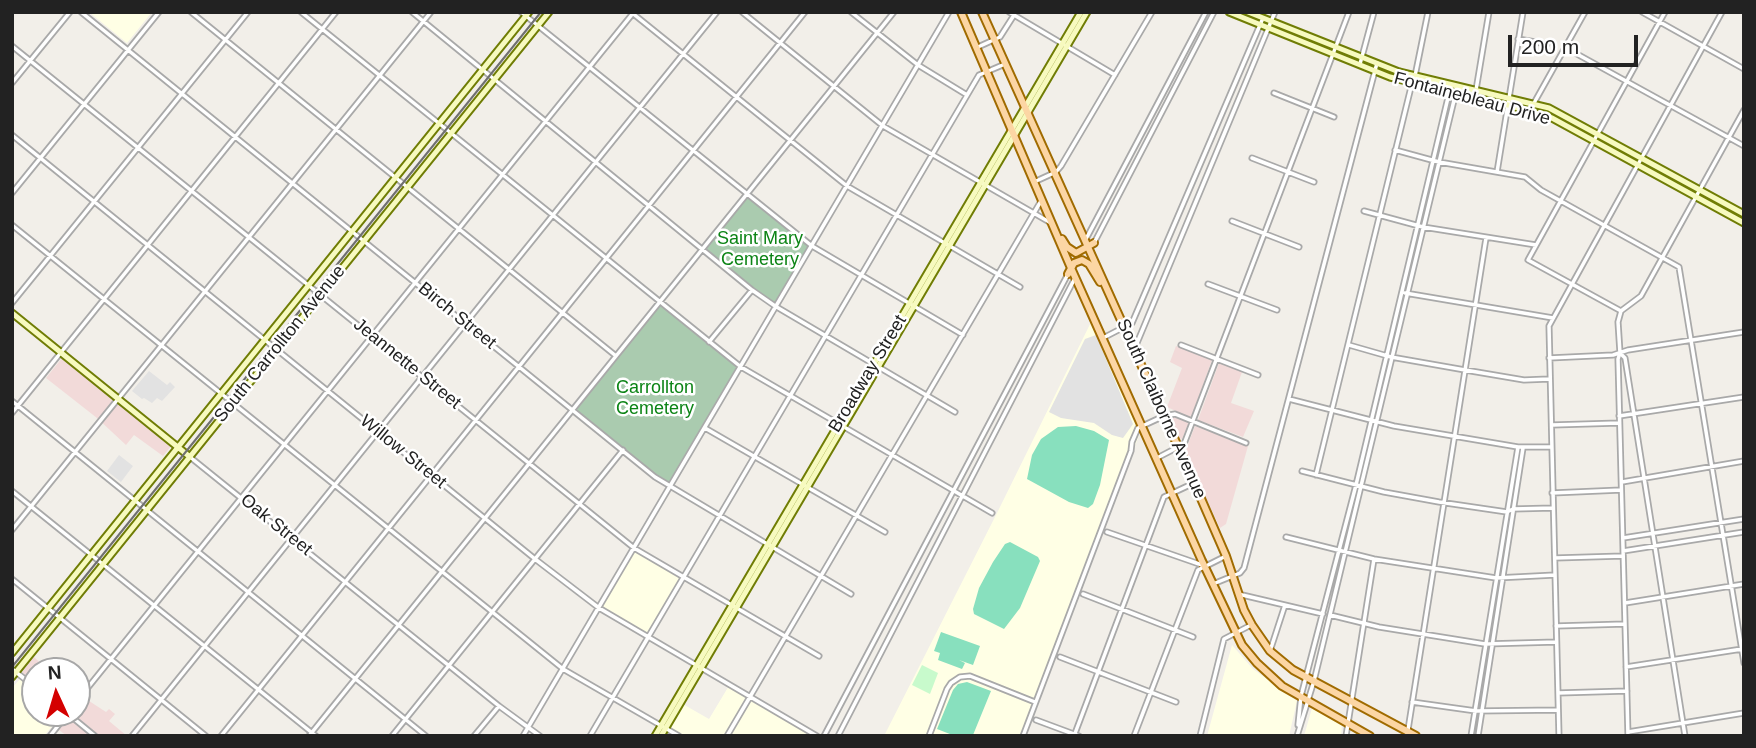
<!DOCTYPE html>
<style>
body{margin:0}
#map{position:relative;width:1756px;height:748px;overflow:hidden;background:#f2efe9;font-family:Helvetica,sans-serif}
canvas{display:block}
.frame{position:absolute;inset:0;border:14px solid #222;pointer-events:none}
.north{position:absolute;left:21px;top:657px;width:70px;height:70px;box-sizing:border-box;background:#fff;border:2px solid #a7a7a7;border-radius:50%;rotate:356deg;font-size:19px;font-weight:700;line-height:28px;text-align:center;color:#222}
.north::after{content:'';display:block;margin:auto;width:24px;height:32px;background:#d40000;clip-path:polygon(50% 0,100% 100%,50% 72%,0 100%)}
.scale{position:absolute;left:1508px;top:35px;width:130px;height:32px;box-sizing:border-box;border:4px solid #222;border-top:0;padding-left:9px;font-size:21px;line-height:24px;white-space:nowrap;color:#222;-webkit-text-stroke:5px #fff;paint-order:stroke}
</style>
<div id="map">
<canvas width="1756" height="748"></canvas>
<div class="frame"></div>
<div class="north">N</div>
<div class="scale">200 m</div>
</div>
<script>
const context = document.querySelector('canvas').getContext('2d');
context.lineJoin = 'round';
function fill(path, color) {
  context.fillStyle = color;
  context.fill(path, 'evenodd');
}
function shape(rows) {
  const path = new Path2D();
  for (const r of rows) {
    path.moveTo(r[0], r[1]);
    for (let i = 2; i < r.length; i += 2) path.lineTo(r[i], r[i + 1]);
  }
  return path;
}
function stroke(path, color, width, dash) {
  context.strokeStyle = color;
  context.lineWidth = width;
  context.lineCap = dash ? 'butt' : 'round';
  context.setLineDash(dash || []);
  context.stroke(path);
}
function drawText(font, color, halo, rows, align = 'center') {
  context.font = font + ' Helvetica,sans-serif';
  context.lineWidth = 5;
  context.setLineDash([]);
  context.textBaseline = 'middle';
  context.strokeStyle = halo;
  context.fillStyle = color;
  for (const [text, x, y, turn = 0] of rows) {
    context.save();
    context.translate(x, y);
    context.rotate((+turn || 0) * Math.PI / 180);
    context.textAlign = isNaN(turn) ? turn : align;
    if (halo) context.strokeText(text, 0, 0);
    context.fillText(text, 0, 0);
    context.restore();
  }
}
fill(shape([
 [1176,346,1212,360,1192,415,1189,417,1167,407,1182,368,1170,362],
 [62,358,172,445,163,456,134,435,126,445,97,418,46,378],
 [1219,363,1242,372,1231,403,1254,411,1243,437,1198,420],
 [1171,416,1189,422,1182,439,1178,438],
 [1195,426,1248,446,1226,524,1220,528,1185,452],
 [34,657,49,671,35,671,35,683,22,672],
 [83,697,106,712,109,709,115,714,109,721,127,736,100,736,72,713,77,713,77,705],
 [69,717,92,736,67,736,59,730]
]), '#f2dad9');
fill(shape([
 [89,12,152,12,127,43],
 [1094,316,1143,425,1026,736,884,736,998,511],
 [634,548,683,576,648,636,599,608],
 [1232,645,1253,669,1297,701,1289,736,1207,736],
 [20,679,35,691,35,713,62,714,44,736,12,736,12,688],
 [730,684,817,736,661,736,681,703,709,719],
 [1312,708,1342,724,1341,736,1304,736]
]), '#ffffe5');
fill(shape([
 [747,195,812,246,775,306,703,248],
 [660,303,741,367,670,486,572,409]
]), '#aacbaf');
fill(shape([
 [922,665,938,673,930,694,912,685]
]), '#c8facc');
fill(shape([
 [1076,426,1094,431,1109,440,1100,485,1093,504,1088,508,1069,502,1027,479,1032,455,1041,439,1058,427],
 [1010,542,1038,557,1040,561,1020,608,1004,629,974,614,973,609,979,588,993,562,1005,544],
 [941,632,980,646,973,665,959,660,965,663,962,669,938,660,940,653,934,651],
 [967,682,991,691,973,735,955,736,937,729,953,690,958,684]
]), '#88e0be');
fill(shape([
 [1096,335,1133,424,1123,438,1112,435,1094,423,1061,418,1049,412,1085,339],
 [149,371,167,385,170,382,175,387,162,401,157,398,152,403,144,398,142,399,132,391],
 [119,455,133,466,121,482,107,471]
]), '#e2e2e2');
const street = shape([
 [81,12,655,477,851,594],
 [191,12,616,356],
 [301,12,741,367,992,513],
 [412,12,752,290,775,306,955,412],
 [521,12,812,246,963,335],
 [631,12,847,186,1020,287],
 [742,12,883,126,1051,223],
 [851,12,918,65,967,95],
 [1009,12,1115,75],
 [1642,12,1744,69],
 [1518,39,1547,44],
 [12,46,634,548,819,656],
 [978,47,1000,37,1016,12],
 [1566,48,1744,146],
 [1360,64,1374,12],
 [1415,76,1428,12],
 [12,83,70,12],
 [1476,90,1489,12],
 [1274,93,1334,117],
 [1531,111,1534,103,1585,12],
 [12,135,535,559,599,608,817,736],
 [1395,150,1439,162,1525,177,1541,190,1679,267,1744,663],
 [1252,158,1314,182],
 [1497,172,1523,12],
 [1034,182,1056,172,1061,166,1152,12],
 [12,193,159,12],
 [1364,211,1423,227,1536,245],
 [1232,221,1299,247],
 [12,225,563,669,679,736],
 [1086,239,1206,12],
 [1094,243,1214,12],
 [1208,284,1277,310],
 [1405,293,1553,318],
 [12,303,248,12],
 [1621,311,1618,322,1620,353,1625,358,1685,736],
 [1621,311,1528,260,1665,12],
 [1621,311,1641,296,1744,110],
 [1103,338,1132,323,1263,18],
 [709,342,752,290],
 [1132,345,1137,343,1275,12],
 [1181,345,1258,375],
 [1349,345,1391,357,1465,370,1524,380,1549,379],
 [1620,353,1618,359,1628,736],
 [1549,358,1613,355,1628,350,1744,332],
 [1289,399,1394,426,1518,447,1551,447],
 [12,401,426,736],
 [12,413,336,12],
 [1619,416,1744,397],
 [1552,425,1619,423],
 [705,428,885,532],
 [190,457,499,706,540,736],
 [1157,458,1184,444,1349,12],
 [1302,471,1384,492,1439,502,1507,512,1513,509,1553,508],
 [1316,475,1412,83],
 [1622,482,1744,461],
 [12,491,316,736],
 [1552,493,1621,490],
 [12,530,431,12],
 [1107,532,1202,565],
 [1286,537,1374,559,1496,578,1555,575],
 [1623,538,1744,519],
 [1623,551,1744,532],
 [1555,558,1623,556],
 [12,579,206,736],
 [1213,584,1240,573,1244,568,1377,63],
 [1083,594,1193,637],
 [1238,594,1323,614],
 [1625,603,1744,584],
 [1330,615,1379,627,1485,644,1556,642],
 [1556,626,1625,624],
 [1270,651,1285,605],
 [1060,657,1176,702],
 [1626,667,1742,649],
 [12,669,35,687],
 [1558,693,1627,691],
 [77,701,634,12],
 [1412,702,1476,711,1558,710],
 [67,713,95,736],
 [1036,720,1079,736],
 [1298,725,1301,696,1356,485,1451,85],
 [1628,732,1744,713],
 [50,736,68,713],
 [132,736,717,12],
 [221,736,805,12],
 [309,736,894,12],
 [392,736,623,450],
 [474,736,499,706],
 [523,736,949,12],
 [590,736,979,75,1005,64],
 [727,736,1041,201],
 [824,736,1068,274],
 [838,736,1075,278],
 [929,736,947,689,951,683,960,677,970,676,1035,702],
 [1023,736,1131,451,1132,442,1138,428,1164,416,1175,414,1246,443],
 [1074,736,1164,497,1194,483],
 [1134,736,1198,570,1226,556],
 [1200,736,1224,639,1251,625],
 [1297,736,1314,681,1456,92],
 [1346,736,1374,559],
 [1407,736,1486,238],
 [1471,736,1518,447],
 [1478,736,1523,448],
 [1559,736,1549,326,1722,12]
]);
const secondary = shape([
 [1229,12,1390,77,1508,105,1552,118,1744,223],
 [1248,12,1399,72,1549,108,1744,214],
 [12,313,190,457],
 [12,653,529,12],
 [12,677,549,12],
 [655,736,1081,12],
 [661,736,1087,12]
]);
const primary = shape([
 [961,12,1071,268,1202,561,1242,645,1257,663,1282,686,1370,736],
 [982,12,1189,471,1226,556,1244,610,1252,625,1270,651,1293,670,1416,736],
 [1062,239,1067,247,1076,253,1094,243],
 [1068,274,1074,263,1082,260,1089,264,1100,282]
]);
stroke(street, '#a9a9a9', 7);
stroke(secondary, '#707d05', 9);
stroke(primary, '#a06b00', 10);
stroke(street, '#fff', 3.5);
stroke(secondary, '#f7fabf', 5);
stroke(primary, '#fcd6a4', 6);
stroke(shape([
 [12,667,541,12]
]), '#707070', 2);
drawText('18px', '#222', '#fff', [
 ["Fontainebleau Drive",1472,99,15],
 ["Birch Street",457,316,39],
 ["South Carrollton Avenue",280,344,-51],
 ["Jeannette Street",407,364,39],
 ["Broadway Street",868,374,-59],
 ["South Claiborne Avenue",1161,409,66],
 ["Willow Street",403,452,39],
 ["Oak Street",276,525,39]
]);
drawText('18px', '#0c8416', '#fff', [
 ["Saint Mary",760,239],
 ["Cemetery",760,260],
 ["Carrollton",655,388],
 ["Cemetery",655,409]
]);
</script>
